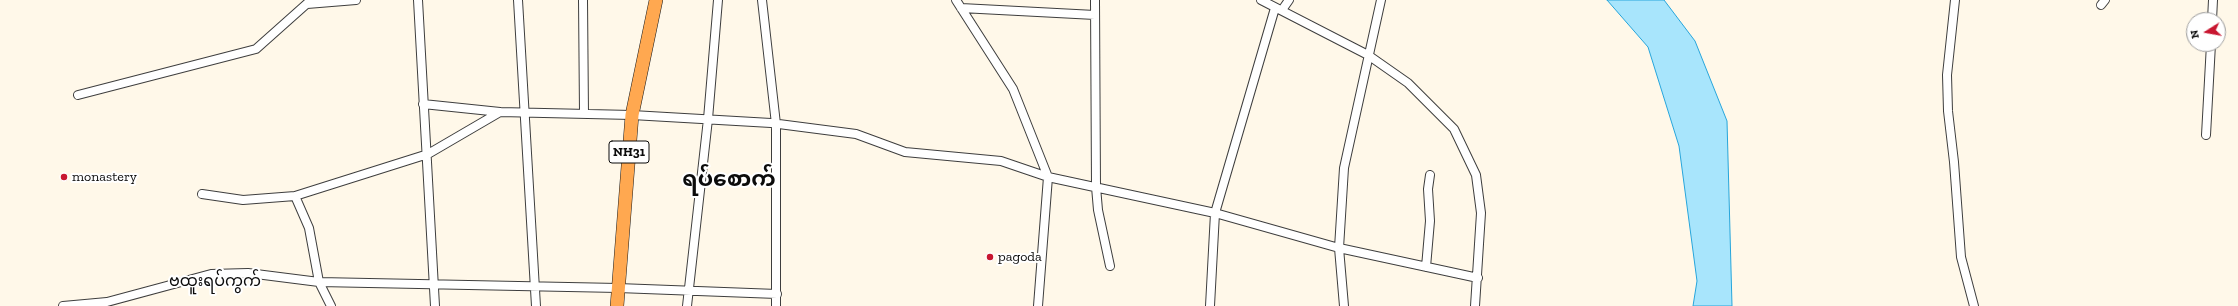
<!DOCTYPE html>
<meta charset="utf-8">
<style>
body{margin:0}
#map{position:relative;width:2238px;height:306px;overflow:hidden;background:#fff8e9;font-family:"Zilla Slab",serif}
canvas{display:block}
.north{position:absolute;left:2186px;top:12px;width:40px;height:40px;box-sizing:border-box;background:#fff;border:1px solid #9d9d9d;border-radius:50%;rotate:259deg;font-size:11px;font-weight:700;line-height:16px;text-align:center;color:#0b0b0b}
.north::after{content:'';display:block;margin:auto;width:14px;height:18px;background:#c81630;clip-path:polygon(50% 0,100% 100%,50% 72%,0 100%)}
</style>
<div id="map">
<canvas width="2238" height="306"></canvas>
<div class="north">N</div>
</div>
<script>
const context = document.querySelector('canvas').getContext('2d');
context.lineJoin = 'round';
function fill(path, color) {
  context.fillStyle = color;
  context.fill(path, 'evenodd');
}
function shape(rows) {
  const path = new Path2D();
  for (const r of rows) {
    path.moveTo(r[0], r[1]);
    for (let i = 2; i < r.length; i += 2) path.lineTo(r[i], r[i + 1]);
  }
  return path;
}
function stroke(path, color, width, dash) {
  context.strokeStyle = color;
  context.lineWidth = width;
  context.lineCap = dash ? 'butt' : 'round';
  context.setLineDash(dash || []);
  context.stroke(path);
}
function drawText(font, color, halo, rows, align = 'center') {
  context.font = font + ' "Zilla Slab","Noto Sans Myanmar",serif';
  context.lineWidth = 4;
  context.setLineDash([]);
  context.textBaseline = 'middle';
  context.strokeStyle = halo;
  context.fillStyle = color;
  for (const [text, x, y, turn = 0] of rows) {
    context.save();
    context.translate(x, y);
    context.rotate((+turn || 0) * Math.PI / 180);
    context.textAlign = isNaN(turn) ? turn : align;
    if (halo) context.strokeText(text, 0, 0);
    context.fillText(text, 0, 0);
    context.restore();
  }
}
const water = shape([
 [1607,0,1664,0,1695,41,1727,121,1732,306,1693,306,1697,281,1679,146,1648,47,1607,0]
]);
fill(water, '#a8e5fc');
stroke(water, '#27a5db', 1);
const minor = shape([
 [418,0,435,306],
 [518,0,536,306],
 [583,0,584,113],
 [762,0,776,124,776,306],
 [956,0,1013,89,1048,177,1038,306],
 [1095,0,1096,187,1098,210,1110,266],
 [1261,0,1368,55,1408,83,1454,129,1476,175,1481,213,1475,306],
 [1955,0,1947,75,1948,111,1954,162,1961,257,1974,306],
 [307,4,356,0],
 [2101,5,2105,0],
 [961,8,1095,15],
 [1282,10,1289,0],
 [2212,20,2213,0],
 [78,95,256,49,311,0],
 [423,104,500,112],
 [2206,135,2211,44],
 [202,194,243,200,295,196,428,154,500,112,632,115,771,123,856,134,905,152,1001,161,1048,177,1215,213,1339,248,1478,278],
 [295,196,309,228,319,282,331,306],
 [1426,267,1430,221,1428,189,1430,175],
 [63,306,107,302,211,274,248,273,319,282,618,288,777,294],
 [687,306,708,119,718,0],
 [1210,306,1215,213,1275,8],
 [1344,306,1339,248,1344,168,1381,0]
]);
const trunk = shape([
 [617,306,632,115,656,0]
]);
stroke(minor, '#3e3e3e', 10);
stroke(trunk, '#1c1c1c', 14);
stroke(minor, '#fff', 8);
stroke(trunk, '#ffa850', 13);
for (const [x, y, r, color] of [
 [64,177,4,"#c81630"],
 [990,257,4,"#c81630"]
]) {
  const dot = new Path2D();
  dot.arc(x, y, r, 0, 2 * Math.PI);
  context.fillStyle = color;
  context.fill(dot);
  stroke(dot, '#fff', 1.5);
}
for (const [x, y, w] of [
 [629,152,40]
]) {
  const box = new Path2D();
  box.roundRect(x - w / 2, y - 11, w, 22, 3);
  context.fillStyle = '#fff';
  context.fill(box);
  stroke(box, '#0b0b0b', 1);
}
drawText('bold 13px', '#0b0b0b', null, [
 ["NH31",629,152]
]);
drawText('14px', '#0b0b0b', '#fff', [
 ["monastery",72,177],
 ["pagoda",998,257]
], 'left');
drawText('16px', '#0b0b0b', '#fff', [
 ["ဗထူးရပ်ကွက်",215,281]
]);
drawText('bold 22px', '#0b0b0b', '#fff', [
 ["ရပ်စောက်",729,180]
]);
</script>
